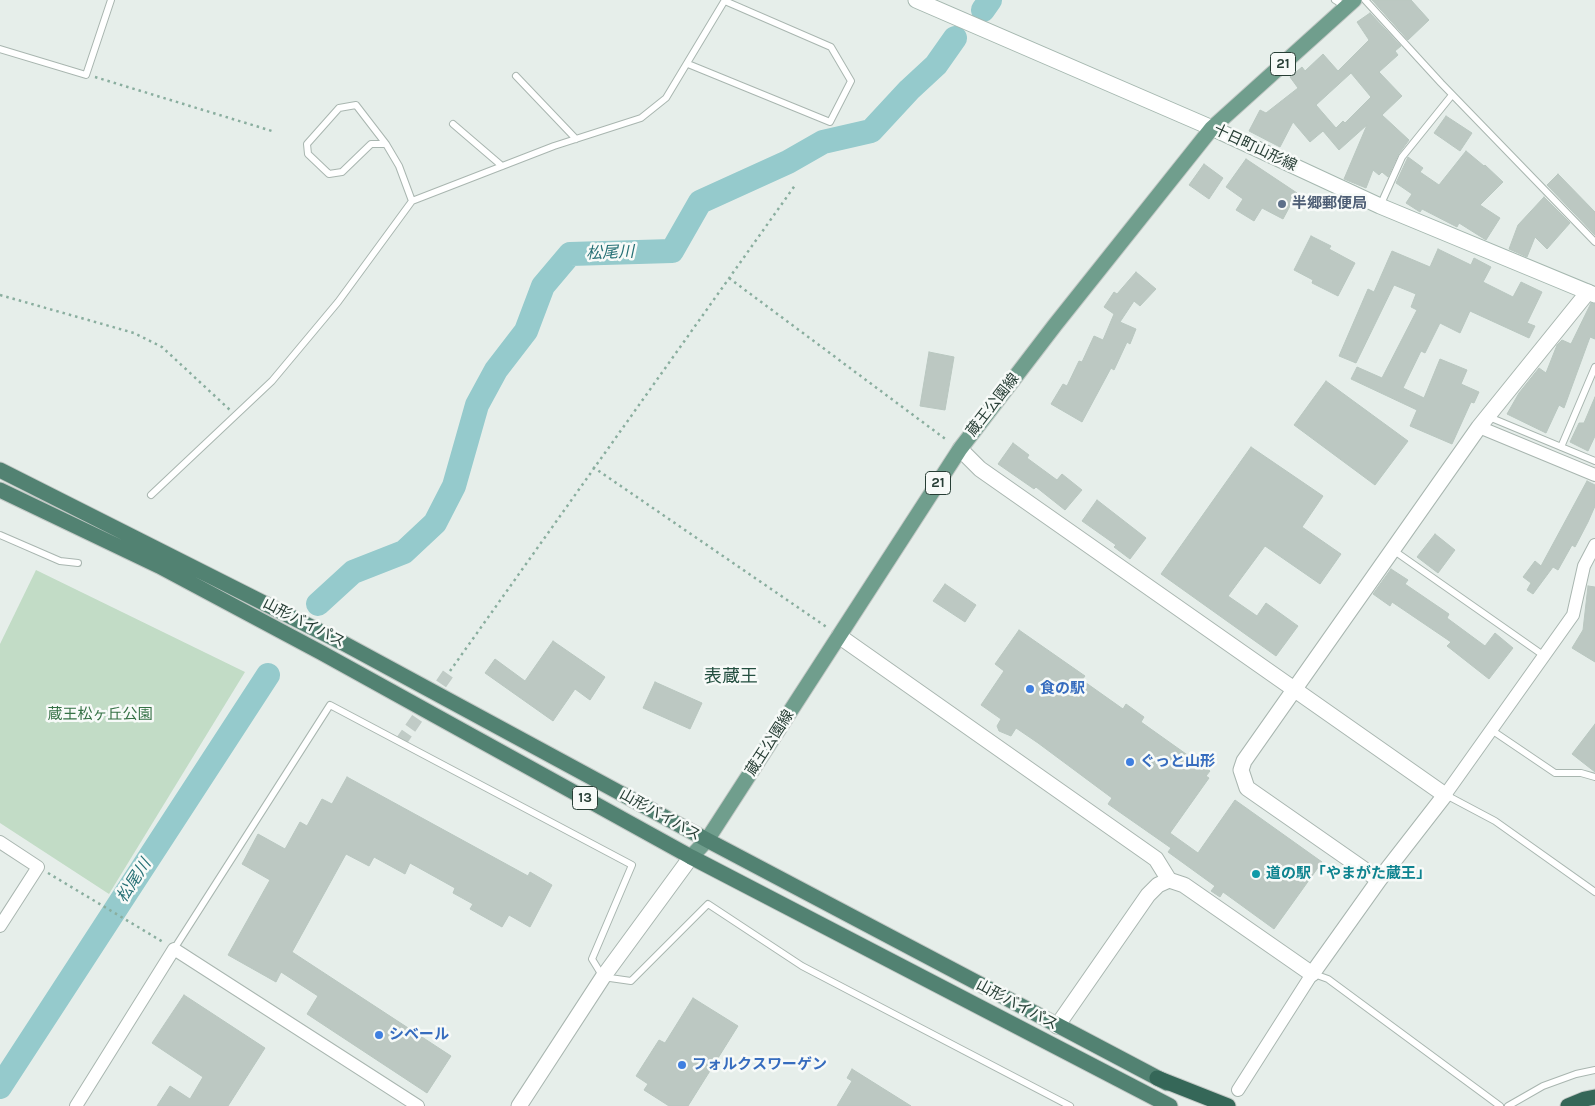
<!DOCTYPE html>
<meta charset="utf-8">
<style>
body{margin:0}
canvas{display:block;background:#e6eeea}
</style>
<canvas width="1595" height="1106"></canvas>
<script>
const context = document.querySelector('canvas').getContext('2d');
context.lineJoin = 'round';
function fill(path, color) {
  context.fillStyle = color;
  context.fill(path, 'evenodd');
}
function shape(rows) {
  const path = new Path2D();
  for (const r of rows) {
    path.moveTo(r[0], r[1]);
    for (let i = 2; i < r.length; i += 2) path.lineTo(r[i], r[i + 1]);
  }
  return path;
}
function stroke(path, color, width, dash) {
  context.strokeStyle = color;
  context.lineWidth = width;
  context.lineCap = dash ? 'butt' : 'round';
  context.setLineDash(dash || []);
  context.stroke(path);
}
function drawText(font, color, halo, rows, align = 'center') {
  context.font = font + ' Karla,"Noto Sans JP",sans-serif';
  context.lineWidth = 5;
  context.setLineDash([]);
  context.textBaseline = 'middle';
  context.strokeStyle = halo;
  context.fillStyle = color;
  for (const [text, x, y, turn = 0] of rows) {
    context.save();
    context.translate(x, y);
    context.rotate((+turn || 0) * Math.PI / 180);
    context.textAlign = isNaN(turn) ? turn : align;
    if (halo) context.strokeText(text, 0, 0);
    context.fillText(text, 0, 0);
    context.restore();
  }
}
fill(shape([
 [36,570,245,672,109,894,0,823,0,644]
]), '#c2dcc6');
stroke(shape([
 [983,10,990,0],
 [318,604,353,572,404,552,435,523,454,486,477,405,496,370,526,331,543,286,570,254,672,251,700,202,788,162,823,142,871,131,909,90,936,65,955,38],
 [0,1087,268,675]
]), '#95cacc', 24);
const building = shape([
 [1372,0,1411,0,1429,20,1408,40,1372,0],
 [1370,13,1401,46,1395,51,1398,55,1379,72,1402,96,1382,115,1409,140,1398,155,1388,177,1382,172,1379,175,1373,170,1366,188,1344,179,1367,125,1339,150,1323,131,1310,142,1293,122,1280,147,1249,131,1260,110,1266,113,1298,88,1290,77,1302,67,1305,71,1323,54,1338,71,1369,40,1357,22,1370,13],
 [1351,73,1371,97,1345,123,1343,121,1336,128,1316,105,1351,73],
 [1446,116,1472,133,1460,151,1434,133,1446,116],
 [1466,151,1484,166,1485,165,1503,182,1480,205,1500,218,1486,240,1459,223,1457,227,1422,209,1420,212,1406,203,1412,194,1396,183,1408,157,1423,168,1420,172,1439,185,1466,151],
 [1246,159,1297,193,1283,219,1262,208,1254,221,1236,210,1243,199,1226,187,1246,159],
 [1204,164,1223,178,1209,199,1189,185,1204,164],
 [1558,174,1595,212,1595,235,1547,185,1558,174],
 [1544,197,1570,223,1547,249,1535,237,1527,257,1509,249,1518,225,1544,197],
 [1311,236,1331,246,1329,249,1355,263,1338,296,1312,283,1313,280,1294,270,1311,236],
 [1438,249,1471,265,1474,258,1491,267,1483,282,1513,297,1521,282,1542,292,1527,323,1535,326,1529,338,1470,311,1460,333,1440,323,1425,353,1421,351,1403,388,1424,398,1440,359,1467,370,1461,384,1479,392,1474,403,1471,402,1452,444,1410,426,1417,410,1351,379,1357,367,1382,378,1417,310,1411,307,1416,294,1394,285,1356,363,1339,356,1368,289,1374,292,1392,251,1430,267,1438,249],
 [1136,272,1156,289,1140,306,1134,301,1120,322,1136,329,1130,344,1127,342,1114,370,1111,368,1082,422,1051,404,1063,384,1067,386,1079,361,1082,362,1094,336,1103,340,1114,314,1104,307,1114,292,1117,294,1136,272],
 [1591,303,1595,304,1595,339,1590,337,1564,408,1559,405,1546,433,1507,414,1519,393,1539,368,1546,373,1557,345,1562,340,1571,344,1591,303],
 [929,352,954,357,945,410,920,406,929,352],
 [1326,381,1408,441,1375,485,1294,425,1326,381],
 [1595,397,1595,436,1588,451,1570,442,1579,423,1584,423,1595,397],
 [1013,443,1029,455,1027,458,1057,480,1062,474,1082,490,1065,510,1036,487,1034,489,998,464,1013,443],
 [1251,447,1323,496,1302,527,1341,554,1320,584,1265,546,1228,596,1257,616,1266,603,1298,626,1276,656,1161,574,1251,447],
 [1587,481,1595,485,1595,506,1588,522,1575,547,1572,545,1558,570,1553,567,1533,594,1527,590,1531,583,1523,577,1535,561,1541,566,1587,481],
 [1097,500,1146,538,1130,559,1114,547,1116,545,1082,521,1097,500],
 [1435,534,1455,550,1438,573,1417,557,1435,534],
 [1391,569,1408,580,1405,584,1449,614,1447,618,1485,646,1495,633,1513,648,1489,679,1447,646,1451,642,1392,602,1390,606,1373,594,1391,569],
 [945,584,976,605,965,622,933,601,945,584],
 [1588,586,1595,587,1595,662,1572,648,1583,630,1588,586],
 [1019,630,1085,676,1082,680,1123,709,1126,704,1144,717,1141,722,1210,771,1206,776,1209,778,1170,833,1198,853,1235,800,1322,862,1274,929,1223,892,1220,897,1211,891,1215,886,1168,852,1171,848,1108,804,1112,798,1038,743,1016,728,1011,736,999,731,997,726,1001,719,981,705,1004,671,995,664,1019,630],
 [553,641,605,677,590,700,575,689,553,721,485,673,495,659,525,681,553,641],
 [655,682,702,703,690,729,643,708,655,682],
 [1595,724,1595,772,1572,754,1595,724],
 [347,777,528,876,530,872,552,885,530,927,509,915,502,927,470,909,473,904,453,893,455,888,410,863,405,874,374,857,369,866,346,854,292,952,451,1056,427,1093,307,1014,318,996,281,972,276,982,228,955,270,880,242,864,258,834,285,849,300,822,307,826,322,799,332,804,347,777],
 [184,995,265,1048,228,1106,157,1106,170,1086,190,1099,203,1077,152,1043,184,995],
 [693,998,738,1026,688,1106,669,1106,644,1090,648,1084,636,1076,659,1040,665,1043,693,998],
 [852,1069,911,1106,837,1106,852,1081,847,1078,852,1069]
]);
fill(building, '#bcc8c2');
stroke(building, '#b9c7c0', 1);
stroke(shape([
 [400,743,450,671]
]), '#c0cbc6', 12, [12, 6]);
const service = shape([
 [1335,0,1346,7],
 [1365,0,1441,83,1595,242],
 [0,49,86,75,111,0],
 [688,64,830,122,851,81,831,47,725,1],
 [516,76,576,139],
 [453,124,502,166],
 [386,144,356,105,339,108,307,144,308,154,329,174,342,172,371,144,386,144,399,166,412,201],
 [1380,206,1402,157,1452,95],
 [1489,417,1595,461],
 [1561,447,1595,367],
 [151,495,272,381,338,302,412,201,554,146,641,118,666,98,725,0],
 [0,535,60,561,78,563],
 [1393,550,1543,655],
 [1490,729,1555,773,1581,773,1595,777],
 [1446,795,1495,821,1595,892],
 [174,949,330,705,632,865,592,959,603,977,631,981,708,904,802,966,1070,1106],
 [1314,974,1328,979,1500,1106],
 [1508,1106,1543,1086,1576,1074,1595,1070]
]);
const minor = shape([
 [1479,427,1595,475],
 [1445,795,1573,615,1584,566,1595,545],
 [0,842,38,867,0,926],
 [1238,1090,1312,974],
 [76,1106,174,949,418,1106]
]);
const tertiary = shape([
 [960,449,980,469,1445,795,1379,880,1312,974,1184,885,1169,880,1158,885,1148,895,1057,1026],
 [839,636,1156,859,1169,880],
 [1379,880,1247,788,1241,770,1244,761,1479,427,1588,292],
 [519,1106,603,977,691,857]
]);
const secondary = shape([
 [916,0,1212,128,1380,206,1595,295]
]);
const primary = shape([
 [691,857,707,840,960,449,1055,325,1212,128,1354,0]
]);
const trunk = shape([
 [0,470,343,643,707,840,1167,1083],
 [0,490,159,566,322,653,691,857,1170,1106]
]);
const motorway = shape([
 [1157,1078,1228,1106],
 [1568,1106,1585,1099,1595,1097]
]);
stroke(service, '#a9b6b0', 8);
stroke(minor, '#a9b6b0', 14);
stroke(tertiary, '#a9b6b0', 17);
stroke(secondary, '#a6b8b0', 17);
stroke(primary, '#c3c9c6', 17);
stroke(trunk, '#c3c9c6', 17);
stroke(motorway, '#c3c9c6', 17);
stroke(shape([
 [95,77,272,131],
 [729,278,948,441],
 [0,295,134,333,162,347,230,410],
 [593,467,828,628],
 [450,671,796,184],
 [48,873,163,942]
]), '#8aae9f', 2.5, [2.5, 4]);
stroke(service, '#fff', 6);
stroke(minor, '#fff', 12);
stroke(tertiary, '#fff', 15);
stroke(secondary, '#fff', 15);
stroke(primary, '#709e8d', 15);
stroke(trunk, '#528272', 15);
stroke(motorway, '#356758', 15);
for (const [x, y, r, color] of [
 [1282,204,5,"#5c6f8a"],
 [1030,689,5,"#3f7fe0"],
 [1130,762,5,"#3f7fe0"],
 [1256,874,5,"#0f9aa8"],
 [379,1035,5,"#3f7fe0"],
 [682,1065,5,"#3f7fe0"]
]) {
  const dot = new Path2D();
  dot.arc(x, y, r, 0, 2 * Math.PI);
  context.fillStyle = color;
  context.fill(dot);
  stroke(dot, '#f7faf8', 2);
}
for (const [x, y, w] of [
 [1283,64,25],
 [938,483,25],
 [585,798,25]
]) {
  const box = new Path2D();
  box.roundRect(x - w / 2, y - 11.5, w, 23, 4);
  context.fillStyle = '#f7faf8';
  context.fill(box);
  stroke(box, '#273e35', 1);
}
drawText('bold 14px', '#273e35', null, [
 ["21",1283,64],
 ["21",938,483],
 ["13",585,798]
]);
drawText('15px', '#273e35', '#f7faf8', [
 ["十日町山形線",1255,148,25],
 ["蔵王公園線",993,405,-52],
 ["山形バイパス",304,623,27],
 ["蔵王公園線",770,743,-57],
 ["山形バイパス",660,815,29],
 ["山形バイパス",1017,1005,28]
]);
drawText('bold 15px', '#4e5e75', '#f7faf8', [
 ["半郷郵便局",1292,204]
], 'left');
drawText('bold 15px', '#366cbe', '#f7faf8', [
 ["食の駅",1040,689],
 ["ぐっと山形",1140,762],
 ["シベール",389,1035],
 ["フォルクスワーゲン",692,1065]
], 'left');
drawText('15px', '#357145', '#f7faf8', [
 ["蔵王松ヶ丘公園",100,715]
]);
drawText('bold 15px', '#0d838f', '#f7faf8', [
 ["道の駅「やまがた蔵王」",1266,874]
], 'left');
drawText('italic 16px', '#267075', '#f7faf8', [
 ["松尾川",610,253,-2],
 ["松尾川",134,881,-57]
]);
drawText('18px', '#244f40', '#f7faf8', [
 ["表蔵王",731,677]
]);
</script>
